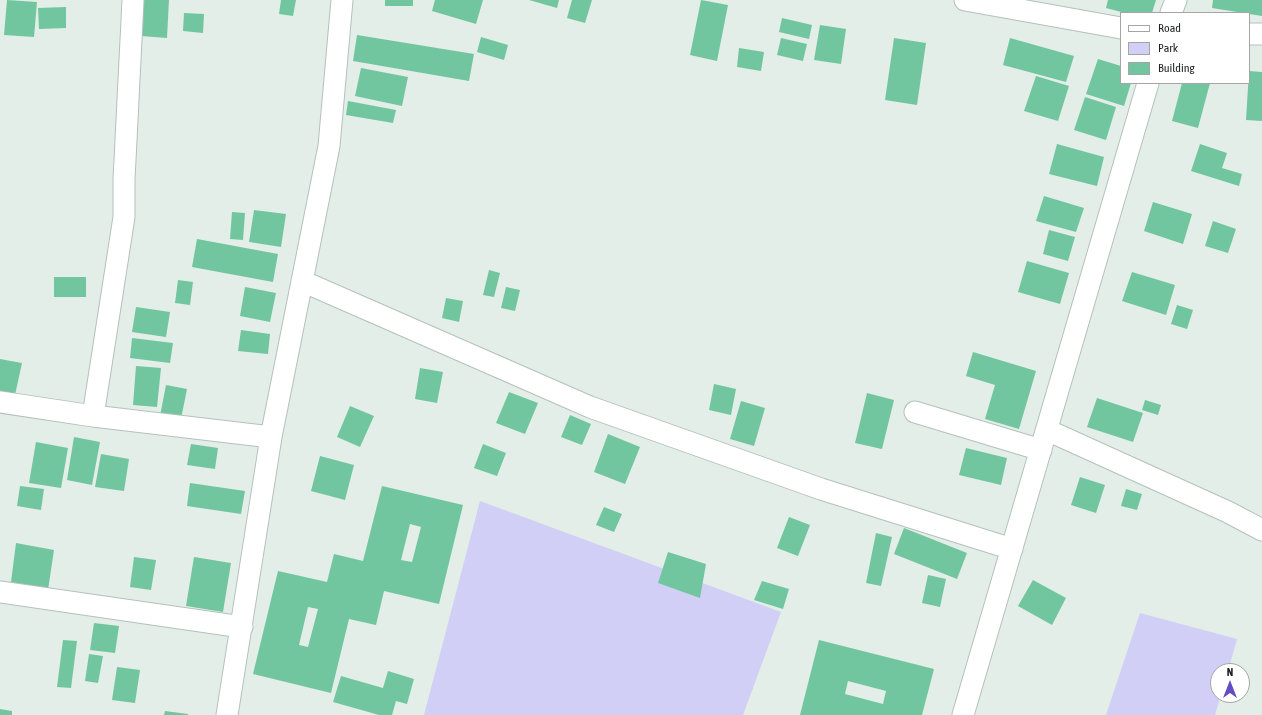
<!DOCTYPE html>
<style>
body{margin:0}
#map{position:relative;width:1262px;height:715px;overflow:hidden;background:#e2eee7;font-family:"Asap Condensed",sans-serif}
canvas{display:block}
.legend{position:absolute;left:1120px;top:12px;width:130px;height:72px;box-sizing:border-box;background:#fff;border:1px solid #a4a5a5;margin:0;padding:5px 7px;list-style:none;font-size:12px;color:#1b1f1d}
.legend li{display:flex;align-items:center;gap:8px;height:20px}
.legend b{width:20px;border:1px solid #a4a5a5}
.north{position:absolute;left:1210px;top:663px;width:40px;height:40px;box-sizing:border-box;background:#fff;border:1px solid #a4a5a5;border-radius:50%;rotate:0deg;font-size:11px;font-weight:700;line-height:16px;text-align:center;color:#1b1f1d}
.north::after{content:'';display:block;margin:auto;width:14px;height:18px;background:#634cc5;clip-path:polygon(50% 0,100% 100%,50% 72%,0 100%)}
</style>
<div id="map">
<canvas width="1262" height="715"></canvas>
<ul class="legend">
<li><b style="height:5px;background:#fff"></b>Road</li>
<li><b style="height:11px;background:#d1cff6"></b>Park</li>
<li><b style="height:11px;background:#72c69f"></b>Building</li>
</ul>
<div class="north">N</div>
</div>
<script>
const context = document.querySelector('canvas').getContext('2d');
context.lineJoin = 'round';
function fill(path, color) {
  context.fillStyle = color;
  context.fill(path, 'evenodd');
}
function shape(rows) {
  const path = new Path2D();
  for (const r of rows) {
    path.moveTo(r[0], r[1]);
    for (let i = 2; i < r.length; i += 2) path.lineTo(r[i], r[i + 1]);
  }
  return path;
}
function stroke(path, color, width, dash) {
  context.strokeStyle = color;
  context.lineWidth = width;
  context.lineCap = dash ? 'butt' : 'round';
  context.setLineDash(dash || []);
  context.stroke(path);
}
fill(shape([
 [480,501,781,612,743,715,424,715],
 [1140,613,1237,639,1228,671,1218,671,1218,695,1221,695,1215,715,1106,715]
]), '#d1cff6');
fill(shape([
 [7,0,37,2,34,37,4,35],
 [143,0,169,0,167,38,141,36],
 [281,0,296,0,293,16,279,14],
 [385,0,413,0,413,6,385,6],
 [435,0,483,0,476,24,432,11],
 [529,0,559,0,557,8],
 [572,0,592,0,585,23,567,18],
 [701,0,728,5,717,61,690,55],
 [1108,0,1156,0,1152,13,1125,13,1106,8],
 [1213,0,1262,0,1262,16,1212,8],
 [66,7,66,28,39,29,38,8],
 [184,13,204,14,203,33,183,31],
 [782,18,812,25,809,39,779,32],
 [820,25,846,29,841,64,814,60],
 [357,35,474,54,469,81,353,61],
 [481,37,508,45,504,60,477,52],
 [781,38,807,44,803,61,777,55],
 [894,38,926,43,917,105,885,100],
 [1010,38,1074,56,1066,82,1003,65],
 [739,48,764,52,761,71,737,67],
 [1098,59,1121,66,1121,83,1131,83,1124,106,1086,94],
 [361,68,408,77,402,106,355,96],
 [1249,71,1262,72,1262,121,1246,120],
 [1036,76,1069,86,1058,121,1024,111],
 [1182,83,1210,83,1198,128,1172,121],
 [1085,97,1116,107,1106,140,1074,130],
 [348,101,396,110,393,123,346,115],
 [1057,144,1104,157,1097,186,1049,174],
 [1200,144,1227,153,1222,168,1242,174,1239,186,1191,171],
 [1044,196,1084,208,1076,232,1036,221],
 [1153,202,1192,214,1183,244,1144,231],
 [254,210,286,214,281,247,249,242],
 [232,212,245,213,243,240,230,239],
 [1213,221,1236,229,1228,253,1205,246],
 [1049,230,1075,237,1068,261,1043,254],
 [197,239,278,254,273,282,192,267],
 [1027,261,1069,273,1060,304,1018,292],
 [489,270,500,273,494,297,483,295],
 [1132,272,1175,285,1166,315,1122,301],
 [54,277,86,277,86,297,54,297],
 [178,280,193,282,190,305,175,303],
 [245,287,276,293,270,322,240,316],
 [506,287,520,290,515,311,501,308],
 [446,298,463,301,459,322,442,318],
 [1177,305,1193,310,1187,329,1171,324],
 [136,307,170,312,166,337,132,332],
 [241,330,270,334,268,354,238,351],
 [132,338,173,343,170,363,130,358],
 [973,352,1036,371,1019,429,985,419,995,385,966,376],
 [0,359,22,363,15,395,0,392],
 [136,366,161,368,157,407,133,405],
 [420,368,443,372,437,403,415,399],
 [714,384,736,389,731,415,709,410],
 [166,385,187,389,181,419,160,416],
 [509,392,538,403,525,434,496,423],
 [867,393,894,400,882,449,855,443],
 [1097,398,1143,413,1133,442,1087,427],
 [1145,400,1161,405,1158,415,1142,410],
 [741,401,765,408,754,446,730,439],
 [350,406,374,416,360,447,337,437],
 [570,415,591,424,582,445,561,437],
 [608,434,640,447,625,484,594,472],
 [74,437,100,442,92,485,67,480],
 [36,442,68,448,61,488,29,483],
 [191,444,218,448,215,469,187,465],
 [483,444,506,453,497,476,474,468],
 [966,448,1007,458,1001,485,959,475],
 [101,454,129,459,124,491,95,487],
 [320,456,354,465,345,500,311,491],
 [1080,477,1105,485,1096,513,1071,505],
 [190,483,245,491,241,514,187,506],
 [20,486,44,489,41,510,17,506],
 [382,486,463,505,439,604,384,591,376,625,349,619,331,693,253,674,278,571,327,582,334,554,363,561],
 [410,524,421,527,412,562,401,560],
 [308,607,318,609,308,647,299,645],
 [1126,489,1142,494,1137,510,1121,506],
 [604,507,622,514,614,532,596,525],
 [789,517,810,525,798,556,777,548],
 [904,528,967,553,957,579,894,554],
 [876,533,892,537,881,586,866,583],
 [16,543,54,550,48,590,11,582],
 [668,552,706,564,700,598,658,583],
 [134,557,156,560,151,590,130,587],
 [194,557,231,563,223,612,186,606],
 [928,575,946,579,940,607,922,603],
 [1033,580,1066,598,1052,625,1018,606],
 [762,581,789,589,783,609,754,600],
 [94,623,119,626,115,653,90,650],
 [63,640,77,641,71,688,57,687],
 [819,640,934,669,922,715,800,715],
 [848,681,886,691,883,704,845,694],
 [89,654,103,656,98,683,85,681],
 [117,667,140,670,135,703,112,700],
 [388,671,414,679,407,704,396,701,392,715,379,715,333,702,341,676,383,688],
 [0,709,12,711,12,715,0,715],
 [165,711,188,714,188,715,164,715]
]), '#72c69f');
const minor = shape([
 [965,0,1121,28],
 [1171,13,1176,0],
 [1249,34,1262,34],
 [302,281,590,407,821,489,1012,549],
 [0,402,93,416,271,437],
 [915,412,1041,450],
 [93,416,124,217,124,180,133,0],
 [1047,430,1228,512,1262,530],
 [0,592,242,627],
 [227,715,271,437,329,146,342,0],
 [963,715,1148,83]
]);
stroke(minor, '#b5c1bb', 23);
stroke(minor, '#fff', 21);
</script>
